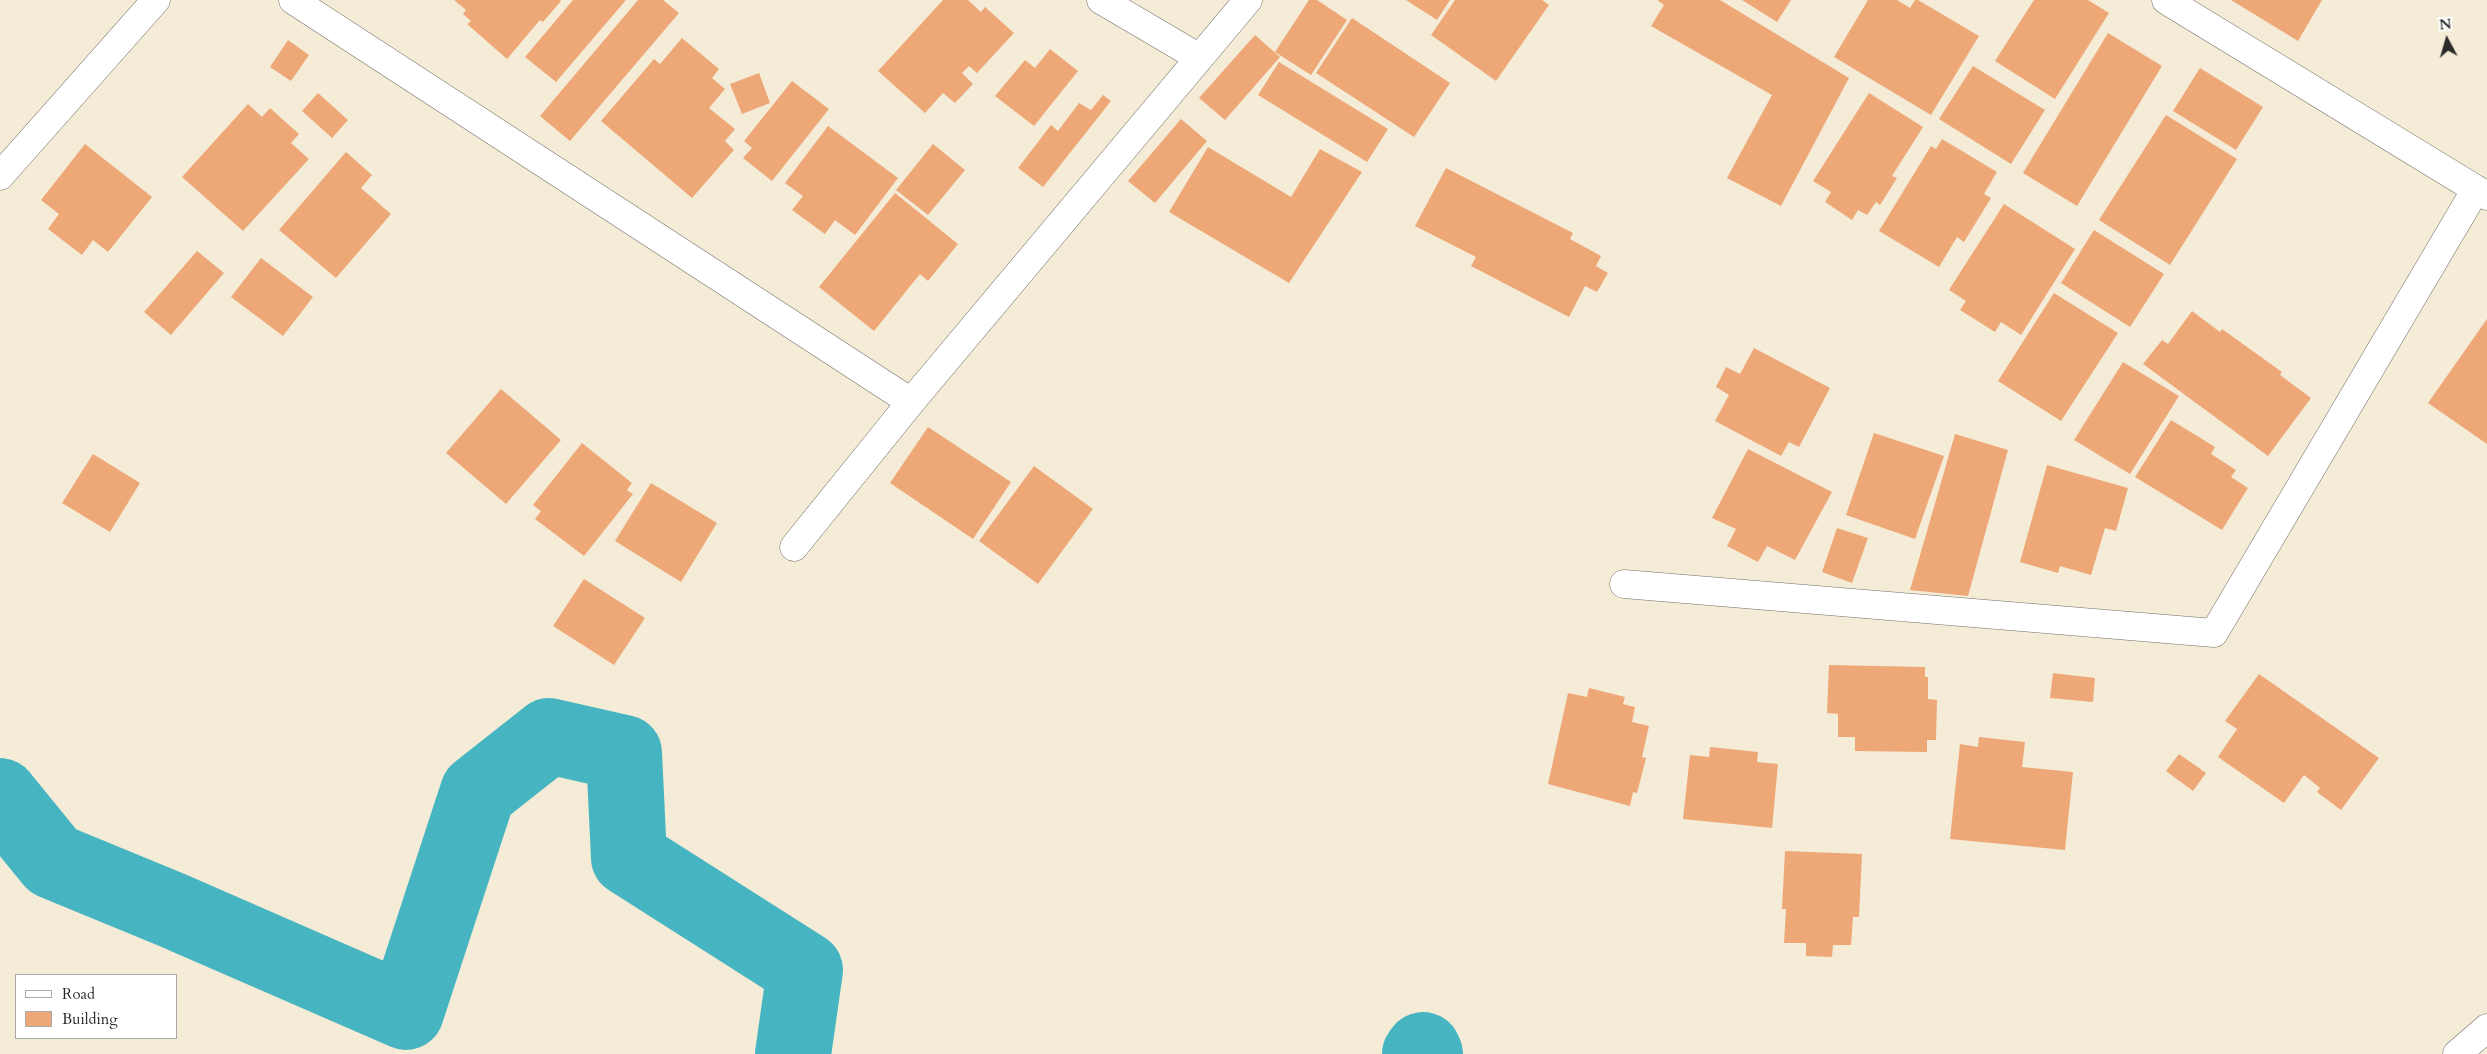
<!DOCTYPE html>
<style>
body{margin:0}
#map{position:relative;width:2487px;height:1054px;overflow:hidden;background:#f4ecd7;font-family:Cardo,serif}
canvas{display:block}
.legend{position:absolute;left:15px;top:974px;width:162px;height:65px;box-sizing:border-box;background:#fff;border:1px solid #aaa;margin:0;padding:6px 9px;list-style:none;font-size:15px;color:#2b2b2b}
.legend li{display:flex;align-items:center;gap:10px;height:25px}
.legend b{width:25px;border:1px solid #aaa}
.north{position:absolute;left:2422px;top:15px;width:50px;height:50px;-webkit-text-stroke:4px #fff;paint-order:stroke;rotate:354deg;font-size:14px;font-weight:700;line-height:20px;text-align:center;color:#2b2b2b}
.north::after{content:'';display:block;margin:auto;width:18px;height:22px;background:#2b2b2b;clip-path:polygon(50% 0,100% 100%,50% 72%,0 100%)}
</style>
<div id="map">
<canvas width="2487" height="1054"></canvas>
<ul class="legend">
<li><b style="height:6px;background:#fff"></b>Road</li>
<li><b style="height:14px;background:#eea878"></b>Building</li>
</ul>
<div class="north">N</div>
</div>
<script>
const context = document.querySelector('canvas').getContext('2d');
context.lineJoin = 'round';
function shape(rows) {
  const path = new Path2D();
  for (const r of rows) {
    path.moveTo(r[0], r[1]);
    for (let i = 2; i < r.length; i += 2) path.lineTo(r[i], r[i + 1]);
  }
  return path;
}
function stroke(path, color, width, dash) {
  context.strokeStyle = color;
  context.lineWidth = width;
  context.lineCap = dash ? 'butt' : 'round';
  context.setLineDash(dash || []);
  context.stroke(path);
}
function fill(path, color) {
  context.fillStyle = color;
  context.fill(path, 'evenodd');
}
stroke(shape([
 [0,796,53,861,172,910,406,1012,478,792,549,736,624,753,629,858,805,970,793,1054],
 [1420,1054,1423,1050,1425,1054]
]), '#47b5c1', 76);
fill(shape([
 [454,0,560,0,561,1,543,22,540,20,507,59,467,24,471,21,463,14,466,10],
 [573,0,626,0,556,82,525,57],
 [638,0,663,0,679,13,570,141,540,116],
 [943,0,968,0,981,12,985,7,1014,33,977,73,969,66,962,73,973,84,955,103,943,93,925,113,878,71],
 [1309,0,1317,0,1347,20,1311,75,1275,52],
 [1406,0,1450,0,1437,20],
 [1455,0,1542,0,1549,5,1496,81,1431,35],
 [1657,0,1720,0,1849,78,1781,206,1727,178,1772,95,1651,26,1664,5],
 [1742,0,1791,0,1777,22],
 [1868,0,1897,0,1910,8,1915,0,1918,0,1979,36,1931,115,1834,57],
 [2034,0,2088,0,2109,13,2055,99,1995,61],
 [2231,0,2322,0,2298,41],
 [1352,18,1450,83,1414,137,1316,73],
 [2108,33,2162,66,2077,206,2023,173],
 [1255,35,1280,57,1225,120,1199,98],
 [682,38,719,69,712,78,725,89,709,108,735,129,725,141,734,150,692,198,601,121,654,59,660,64],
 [288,40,309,55,291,81,270,67],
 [1050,49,1078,71,1034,126,995,96,1025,60,1035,68],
 [1279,62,1388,129,1367,162,1258,95],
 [1973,66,2045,110,2011,164,1939,119],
 [2200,68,2263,107,2236,150,2173,111],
 [759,73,770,103,742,114,730,84],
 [792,81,829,109,772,181,743,158,752,148,744,141],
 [318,93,348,120,332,138,302,111],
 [1869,93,1923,127,1892,176,1897,178,1880,205,1876,202,1867,215,1858,210,1852,220,1825,202,1831,192,1813,181],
 [1103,95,1111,101,1043,187,1018,168,1051,125,1058,131,1079,103,1091,110],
 [248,104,262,117,270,108,299,134,291,143,309,159,243,231,182,177],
 [2166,115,2237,159,2170,265,2099,220],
 [1181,119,1207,141,1155,203,1128,181],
 [828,126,898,178,855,235,835,220,825,234,792,210,803,196,785,183],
 [1942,139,1997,172,1984,194,1991,198,1964,242,1957,237,1939,267,1879,231,1931,146,1936,149],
 [85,144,152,197,108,252,93,240,82,255,48,229,59,214,41,200],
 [933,144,965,170,928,215,896,190],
 [1208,147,1291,197,1320,149,1362,172,1289,283,1169,212],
 [346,152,372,175,361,188,391,214,336,278,279,230],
 [1446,168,1573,233,1570,239,1601,256,1596,266,1608,273,1597,292,1585,286,1569,317,1471,266,1476,257,1415,226],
 [895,193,958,244,928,281,920,274,874,331,819,287],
 [2004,204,2075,249,2021,335,2001,322,1995,332,1960,310,1966,301,1949,290],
 [2094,230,2164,274,2130,327,2061,283],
 [197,251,224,273,171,335,144,312],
 [261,258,313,297,283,336,231,297],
 [2054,293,2118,333,2061,421,1998,381],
 [2192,311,2220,332,2222,329,2282,372,2280,375,2311,398,2268,456,2143,364,2162,340,2168,344],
 [2487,319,2487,444,2428,403],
 [1754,348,1830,388,1799,447,1789,442,1781,456,1715,421,1729,395,1716,387,1726,367,1740,374],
 [2123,362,2179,396,2130,474,2074,440],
 [501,389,561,440,506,504,446,453],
 [2171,420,2215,447,2211,454,2236,470,2231,477,2248,488,2222,530,2135,477],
 [928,427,1011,482,973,539,890,483],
 [1874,433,1944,456,1915,539,1846,515],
 [1955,434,2008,450,1968,596,1910,590],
 [582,443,632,483,627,490,633,494,584,556,535,519,541,511,533,505],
 [1748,449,1832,492,1795,560,1767,546,1758,562,1727,546,1736,529,1712,518],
 [93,454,140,483,110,532,62,503],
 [2047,465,2128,488,2116,531,2105,528,2091,575,2060,566,2058,573,2020,562],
 [1034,466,1093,509,1038,584,979,541],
 [651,483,717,523,681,582,615,541],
 [1837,528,1868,538,1852,583,1822,572],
 [584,579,645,618,614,665,553,626],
 [1829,665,1925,667,1925,677,1928,677,1928,699,1937,700,1936,740,1927,740,1927,752,1855,751,1855,737,1838,737,1838,714,1827,713],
 [2053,673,2095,678,2093,702,2050,698],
 [2259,674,2379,758,2341,810,2317,792,2320,788,2304,775,2284,803,2218,757,2237,729,2225,721],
 [1589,688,1625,697,1623,704,1635,707,1632,722,1649,726,1642,757,1646,758,1637,793,1633,792,1630,806,1548,784,1568,693,1587,697],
 [1979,737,2025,742,2022,767,2073,772,2065,850,1950,839,1960,744,1978,747],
 [1710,747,1758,752,1757,762,1778,764,1772,828,1683,819,1690,755,1709,757],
 [2179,754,2206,773,2193,791,2166,771],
 [1785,851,1862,854,1859,917,1853,917,1851,945,1833,945,1832,957,1806,956,1806,943,1784,943,1786,909,1782,909]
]), '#eea878');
const minor = shape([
 [293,0,911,402],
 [1101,0,1198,57],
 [2166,0,2487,196],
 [0,176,156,0],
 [794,547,911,402,1248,0],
 [1624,584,2214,633,2476,189],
 [2457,1054,2487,1028]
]);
stroke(minor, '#716f67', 29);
stroke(minor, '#fff', 28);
</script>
